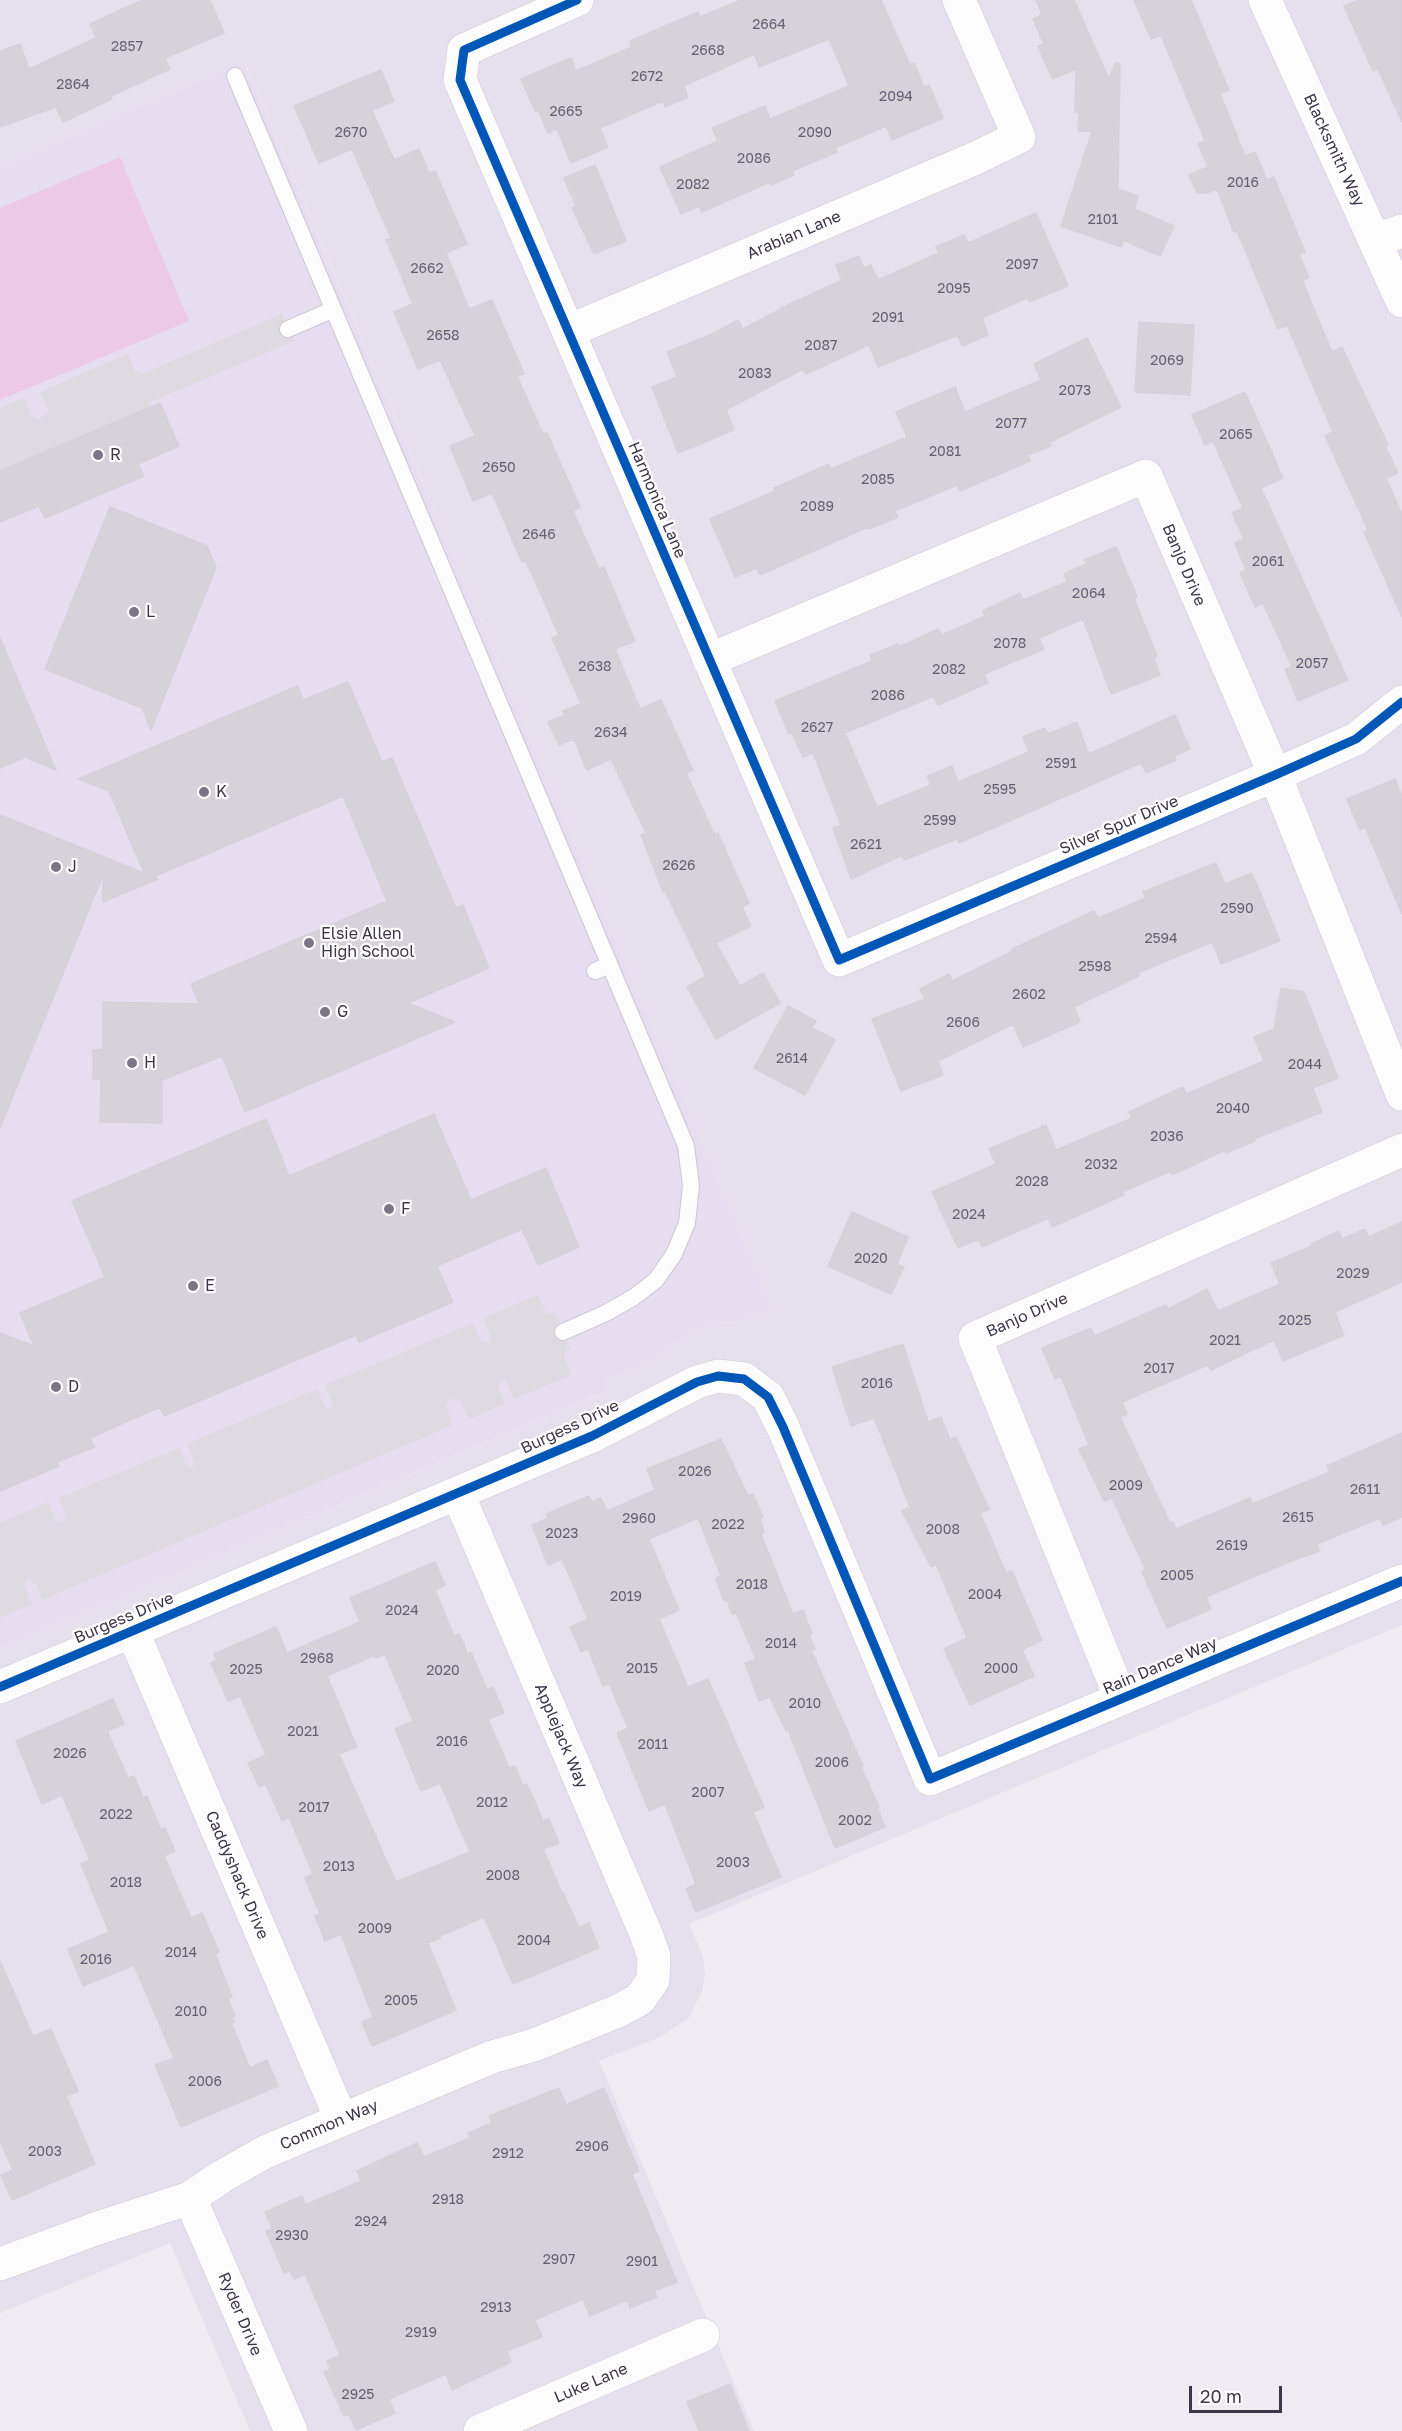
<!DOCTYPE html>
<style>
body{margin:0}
#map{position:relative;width:1402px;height:2431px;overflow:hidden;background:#eeebf2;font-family:"Golos Text",sans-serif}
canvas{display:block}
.scale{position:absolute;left:1189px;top:2386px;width:93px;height:27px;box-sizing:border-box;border:3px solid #3d364a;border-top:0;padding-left:8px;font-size:18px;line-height:21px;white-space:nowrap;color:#3d364a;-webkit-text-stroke:4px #fff;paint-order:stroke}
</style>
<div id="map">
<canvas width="1402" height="2431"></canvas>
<div class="scale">20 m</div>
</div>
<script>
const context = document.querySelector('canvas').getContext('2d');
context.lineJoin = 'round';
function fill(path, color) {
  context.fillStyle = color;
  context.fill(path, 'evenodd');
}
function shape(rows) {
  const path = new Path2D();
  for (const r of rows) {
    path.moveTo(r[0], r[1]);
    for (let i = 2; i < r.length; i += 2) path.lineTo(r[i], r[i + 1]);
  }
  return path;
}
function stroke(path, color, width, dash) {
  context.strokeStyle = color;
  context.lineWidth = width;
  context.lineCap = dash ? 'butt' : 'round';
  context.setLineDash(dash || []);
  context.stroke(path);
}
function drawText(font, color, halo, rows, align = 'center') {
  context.font = font + ' "Golos Text",sans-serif';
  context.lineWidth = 4.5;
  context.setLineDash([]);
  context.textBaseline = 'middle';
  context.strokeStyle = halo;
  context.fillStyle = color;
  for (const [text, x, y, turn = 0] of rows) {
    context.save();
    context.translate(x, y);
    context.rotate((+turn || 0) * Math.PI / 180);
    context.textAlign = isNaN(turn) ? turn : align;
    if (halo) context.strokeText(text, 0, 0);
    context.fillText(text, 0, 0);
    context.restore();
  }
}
fill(shape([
 [0,0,1402,0,1402,1625,689,1924,703,1956,705,1974,702,1991,689,2018,660,2037,599,2061,754,2431,250,2431,170,2243,0,2313,0,1648,608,1391,605,1379,660,1354,698,1327,721,1322,735,1323,772,1308,245,63,0,167]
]), '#e6e0ee');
fill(shape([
 [244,62,772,1308,735,1323,721,1322,698,1327,652,1360,605,1379,609,1390,0,1648,0,167]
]), '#e6ddf1');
fill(shape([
 [120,157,189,321,0,400,0,208]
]), '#edc9e8');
fill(shape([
 [282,314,294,341,150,402,149,407,0,471,0,408,24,398,32,417,38,419,49,412,40,392,128,354,135,372,144,373],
 [538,1295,546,1314,555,1313,570,1349,565,1352,564,1357,571,1375,514,1399,506,1381,500,1382,498,1388,505,1403,469,1420,461,1401,455,1398,448,1401,446,1406,453,1425,42,1600,35,1583,28,1579,24,1585,32,1604,0,1618,0,1523,48,1502,56,1521,61,1523,67,1518,59,1498,179,1448,187,1467,193,1467,194,1461,187,1444,317,1389,325,1407,329,1409,333,1404,325,1385,473,1323,481,1341,487,1343,490,1342,491,1336,483,1318]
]), '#dddae1');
const building = shape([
 [142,0,210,0,224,33,165,58,170,69,111,96,112,99,63,122,56,107,0,127,0,51,20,44,29,69,96,38,90,24,142,0],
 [741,0,881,0,910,65,914,63,924,87,929,85,943,118,892,140,886,126,835,148,837,152,792,171,794,175,771,185,770,182,702,212,699,206,681,214,660,167,718,141,712,128,765,106,770,119,849,86,829,39,759,67,754,54,684,86,688,97,665,107,663,101,600,128,608,147,571,163,557,129,548,133,538,110,535,111,521,79,571,58,576,71,632,47,630,41,698,12,700,17,741,0],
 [1036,0,1074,0,1109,79,1115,63,1120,64,1118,189,1138,196,1134,209,1174,226,1160,256,1123,240,1121,247,1061,226,1092,131,1078,131,1079,112,1075,112,1076,69,1052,79,1038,46,1044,44,1033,19,1042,15,1036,0],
 [1134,0,1191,0,1229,90,1220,93,1245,156,1255,152,1267,180,1274,177,1305,252,1299,254,1309,278,1302,280,1332,352,1342,347,1388,445,1385,446,1398,473,1386,478,1402,515,1402,617,1364,532,1368,530,1325,436,1333,432,1287,325,1278,329,1237,231,1234,232,1217,189,1207,193,1197,193,1189,175,1208,167,1198,144,1205,141,1161,35,1151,39,1134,0],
 [1359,0,1402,0,1402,122,1378,69,1373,71,1344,6,1359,0],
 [381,70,394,101,372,110,394,160,419,149,429,173,435,171,467,244,446,253,469,309,492,300,524,374,517,376,543,434,547,433,580,507,573,511,599,569,604,567,635,641,615,649,640,709,661,700,693,770,686,773,714,834,718,833,749,903,742,907,751,926,716,943,740,986,763,973,780,1003,716,1039,687,987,706,976,665,891,663,892,641,835,646,833,611,759,587,770,574,739,559,745,548,722,565,715,563,711,581,704,552,638,559,635,526,561,522,562,492,493,473,501,450,446,475,436,440,360,418,369,394,312,413,304,386,240,391,238,352,149,319,163,294,106,381,70],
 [595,165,626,241,594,254,572,208,576,206,564,178,595,165],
 [1036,213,1068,286,1029,302,1027,298,982,318,988,335,962,346,958,335,878,367,869,345,806,374,803,369,726,410,734,430,678,453,652,387,677,377,667,352,710,335,738,320,743,329,792,303,842,280,836,265,859,256,864,268,871,265,878,280,939,253,936,247,964,235,968,243,1036,213],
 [1139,322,1194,325,1190,395,1135,392,1139,322],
 [1087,338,1121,407,1050,442,1051,446,1028,455,1030,461,960,491,957,485,895,511,898,517,869,529,868,527,760,575,757,568,735,577,710,519,775,491,774,488,829,464,831,469,907,437,896,412,955,387,965,412,1041,380,1034,364,1087,338],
 [1245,392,1283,478,1261,488,1348,680,1298,701,1285,669,1292,667,1263,603,1255,607,1240,573,1246,570,1235,543,1244,539,1232,513,1243,508,1213,441,1205,445,1192,415,1245,392],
 [160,403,179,446,138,464,144,476,45,518,39,506,0,522,0,471,160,403],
 [110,507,207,546,216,567,151,730,142,708,45,669,110,507],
 [1116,547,1137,596,1134,598,1157,656,1154,658,1160,675,1111,694,1083,619,1039,638,1044,649,984,674,988,683,938,705,934,696,845,733,877,807,931,785,927,776,952,766,958,782,1029,752,1023,737,1045,728,1048,734,1077,722,1089,754,1175,715,1190,749,1174,756,1176,760,1146,773,1141,763,959,843,957,839,904,860,902,855,851,879,833,828,841,825,813,753,803,757,792,733,789,734,775,701,872,661,870,655,898,644,899,647,938,629,942,635,985,616,983,611,1020,593,1023,600,1067,582,1064,574,1088,563,1084,560,1116,547],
 [0,638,56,770,25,757,0,768,0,638],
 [348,682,382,762,392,758,456,908,463,905,489,968,408,1003,455,1022,245,1112,222,1056,162,1080,162,1123,100,1122,101,1079,93,1079,93,1050,103,1049,103,1002,199,1004,191,984,387,901,343,796,153,877,158,879,103,902,103,875,0,1128,0,815,144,873,109,791,78,779,298,686,303,700,348,682],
 [1395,779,1402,796,1402,914,1365,827,1360,830,1347,799,1395,779],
 [1216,863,1225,884,1252,873,1280,941,1221,964,1212,942,1138,973,1139,976,1074,1007,1080,1022,1023,1047,1013,1024,938,1061,943,1075,901,1091,872,1019,925,999,920,989,949,974,952,981,1013,951,1012,949,1094,911,1098,918,1146,898,1143,892,1216,863],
 [1281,988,1304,992,1338,1078,1313,1088,1322,1112,1254,1139,1255,1141,1226,1153,1225,1150,1172,1175,1171,1171,1122,1192,1124,1195,1052,1227,1048,1218,982,1247,978,1239,958,1248,932,1192,996,1164,989,1149,1046,1125,1056,1150,1132,1118,1129,1112,1183,1087,1186,1094,1264,1061,1254,1037,1274,1029,1281,988],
 [788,1006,816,1021,812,1028,835,1040,805,1095,754,1068,788,1006],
 [434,1114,471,1200,546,1168,579,1247,538,1265,522,1229,437,1266,453,1302,359,1342,356,1335,164,1416,160,1407,90,1438,95,1447,57,1462,59,1466,0,1491,0,1333,34,1346,20,1313,105,1277,72,1201,266,1119,289,1176,434,1114],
 [852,1212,908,1237,897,1264,904,1267,891,1294,828,1266,852,1212],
 [1402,1222,1402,1282,1335,1312,1344,1335,1283,1361,1274,1340,1211,1370,1208,1365,1122,1402,1127,1414,1120,1417,1170,1523,1173,1522,1176,1529,1250,1498,1252,1504,1330,1472,1327,1466,1402,1433,1402,1517,1383,1525,1380,1518,1317,1544,1320,1551,1291,1561,1206,1597,1211,1609,1167,1628,1142,1572,1146,1570,1112,1498,1104,1501,1079,1449,1089,1445,1061,1376,1055,1379,1042,1348,1091,1328,1094,1336,1166,1305,1168,1309,1207,1289,1218,1311,1280,1284,1271,1263,1312,1246,1311,1244,1339,1231,1342,1239,1365,1229,1369,1237,1402,1222],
 [903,1344,928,1422,941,1417,950,1440,956,1437,989,1509,980,1513,1006,1573,1012,1571,1042,1640,1022,1650,1034,1676,970,1705,944,1649,967,1638,936,1564,931,1567,902,1511,910,1507,874,1418,851,1426,832,1367,903,1344],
 [721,1439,748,1496,753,1494,763,1517,760,1518,764,1532,761,1534,793,1614,803,1610,812,1634,809,1635,815,1649,811,1650,863,1766,861,1767,879,1807,877,1807,885,1827,835,1848,788,1730,786,1731,770,1697,759,1701,745,1663,756,1659,736,1613,732,1614,727,1600,724,1601,716,1579,721,1576,698,1518,649,1539,679,1610,659,1619,688,1687,708,1679,764,1807,753,1812,781,1877,696,1912,686,1889,696,1884,665,1804,649,1811,617,1733,628,1728,609,1683,603,1686,588,1649,581,1652,570,1627,588,1619,562,1559,548,1565,532,1525,548,1518,546,1514,589,1496,592,1502,601,1498,607,1511,655,1490,647,1469,721,1439],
 [435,1562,445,1585,435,1590,454,1636,459,1634,468,1654,471,1652,487,1690,493,1687,504,1713,488,1719,509,1768,515,1766,523,1786,527,1784,543,1821,549,1819,559,1843,543,1849,562,1893,563,1892,579,1928,589,1923,599,1948,513,1984,484,1917,440,1936,440,1938,428,1943,456,2010,372,2046,362,2022,373,2017,341,1934,325,1941,315,1916,320,1914,305,1878,313,1874,289,1817,282,1821,266,1784,259,1787,248,1763,266,1755,240,1696,228,1701,211,1663,217,1660,214,1654,276,1627,287,1653,360,1622,350,1598,435,1562],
 [385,1654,413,1721,395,1729,421,1791,440,1783,470,1852,396,1882,339,1754,357,1747,327,1676,375,1655,376,1658,385,1654],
 [113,1699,124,1724,107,1731,128,1778,134,1776,143,1798,147,1796,161,1830,165,1828,175,1851,164,1856,191,1918,202,1913,219,1952,215,1954,232,1997,228,1999,235,2016,232,2018,234,2022,231,2023,250,2068,267,2060,278,2086,181,2127,155,2065,174,2058,134,1965,83,1986,68,1949,109,1932,81,1864,90,1860,62,1795,42,1804,16,1741,113,1699],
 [0,1961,33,2036,51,2029,78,2091,66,2096,95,2164,12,2200,1,2175,13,2170,0,2141,0,1961],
 [559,2088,566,2105,604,2088,639,2171,632,2174,677,2282,654,2291,657,2297,630,2308,627,2300,590,2316,583,2299,535,2320,542,2337,507,2351,511,2362,452,2390,446,2374,389,2399,395,2413,356,2430,349,2414,344,2416,324,2372,331,2369,327,2361,340,2355,305,2274,294,2279,290,2271,284,2273,266,2231,272,2229,265,2212,302,2196,305,2205,361,2181,357,2171,417,2143,424,2157,470,2138,468,2133,492,2123,489,2116,559,2088],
 [730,2384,749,2431,699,2431,687,2402,730,2384]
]);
fill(building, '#d5d2da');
stroke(building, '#d5d1db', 1.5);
const service = shape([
 [235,76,686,1146,691,1186,687,1223,674,1254,656,1280,634,1297,606,1313,563,1332],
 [288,329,332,310],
 [595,971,610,965]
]);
const minor = shape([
 [577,0,464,50,460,80,839,960,1275,775,1356,739,1402,702],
 [1265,0,1402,301],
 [1375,240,1402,231],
 [569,331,976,158,1019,137,959,0],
 [709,660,1146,476,1275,775,1402,1094],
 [132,1630,341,2119],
 [0,1687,592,1436,697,1382,718,1376,744,1379,768,1397,783,1427,930,1779,1402,1581],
 [1121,1699,975,1338,1402,1150],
 [190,2198,291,2431],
 [0,2264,98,2228,190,2198,221,2177,265,2152,492,2057,534,2045,618,2011,640,1999,653,1980,654,1956,646,1934,458,1494],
 [480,2431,703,2335]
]);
stroke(service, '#ccc7d2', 18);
stroke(minor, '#ccc7d2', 34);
stroke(service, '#fcfcfd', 16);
stroke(minor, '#fcfcfd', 33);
stroke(shape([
 [577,0,464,50,460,80,839,960,1275,775,1356,739,1402,702],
 [0,1687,592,1436,697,1382,718,1376,744,1379,768,1397,783,1427,930,1779,1402,1581]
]), '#0057b8', 9);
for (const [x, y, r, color] of [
 [98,455,6,"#7b7585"],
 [134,612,6,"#7b7585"],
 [204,792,6,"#7b7585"],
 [56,867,6,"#7b7585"],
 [309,943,6,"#7b7585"],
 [325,1012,6,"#7b7585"],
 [132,1063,6,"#7b7585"],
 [389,1209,6,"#7b7585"],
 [193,1286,6,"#7b7585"],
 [56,1387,6,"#7b7585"]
]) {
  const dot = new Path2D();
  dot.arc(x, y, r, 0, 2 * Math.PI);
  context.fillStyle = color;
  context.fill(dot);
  stroke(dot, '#fff', 2);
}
drawText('14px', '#645e70', null, [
 ["2664",769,25],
 ["2857",127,47],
 ["2668",708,51],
 ["2672",647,77],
 ["2864",73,85],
 ["2094",896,97],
 ["2665",566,112],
 ["2670",351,133],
 ["2090",815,133],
 ["2086",754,159],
 ["2016",1243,183],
 ["2082",693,185],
 ["2101",1103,220],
 ["2097",1022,265],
 ["2662",427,269],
 ["2095",954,289],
 ["2091",888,318],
 ["2658",443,336],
 ["2087",821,346],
 ["2069",1167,361],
 ["2083",755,374],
 ["2073",1075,391],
 ["2077",1011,424],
 ["2065",1236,435],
 ["2081",945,452],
 ["2650",499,468],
 ["2085",878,480],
 ["2089",817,507],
 ["2646",539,535],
 ["2061",1268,562],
 ["2064",1089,594],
 ["2078",1010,644],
 ["2057",1312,664],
 ["2638",595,667],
 ["2082",949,670],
 ["2086",888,696],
 ["2627",817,728],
 ["2634",611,733],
 ["2591",1061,764],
 ["2595",1000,790],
 ["2599",940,821],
 ["2621",866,845],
 ["2626",679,866],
 ["2590",1237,909],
 ["2594",1161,939],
 ["2598",1095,967],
 ["2602",1029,995],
 ["2606",963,1023],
 ["2614",792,1059],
 ["2044",1305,1065],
 ["2040",1233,1109],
 ["2036",1167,1137],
 ["2032",1101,1165],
 ["2028",1032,1182],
 ["2024",969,1215],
 ["2020",871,1259],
 ["2029",1353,1274],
 ["2025",1295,1321],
 ["2021",1225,1341],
 ["2017",1159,1369],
 ["2016",877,1384],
 ["2026",695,1472],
 ["2009",1126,1486],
 ["2611",1365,1490],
 ["2615",1298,1518],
 ["2960",639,1519],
 ["2022",728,1525],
 ["2008",943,1530],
 ["2023",562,1534],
 ["2619",1232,1546],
 ["2005",1177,1576],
 ["2018",752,1585],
 ["2004",985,1595],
 ["2019",626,1597],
 ["2024",402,1611],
 ["2014",781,1644],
 ["2968",317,1659],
 ["2015",642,1669],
 ["2000",1001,1669],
 ["2025",246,1670],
 ["2020",443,1671],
 ["2010",805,1704],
 ["2021",303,1732],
 ["2016",452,1742],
 ["2011",653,1745],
 ["2026",70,1754],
 ["2006",832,1763],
 ["2007",708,1793],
 ["2012",492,1803],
 ["2017",314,1808],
 ["2022",116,1815],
 ["2002",855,1821],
 ["2003",733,1863],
 ["2013",339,1867],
 ["2008",503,1876],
 ["2018",126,1883],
 ["2009",375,1929],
 ["2004",534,1941],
 ["2014",181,1953],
 ["2016",96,1960],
 ["2005",401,2001],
 ["2010",191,2012],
 ["2006",205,2082],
 ["2906",592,2147],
 ["2003",45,2152],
 ["2912",508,2154],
 ["2918",448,2200],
 ["2924",371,2222],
 ["2930",292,2236],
 ["2907",559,2260],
 ["2901",642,2262],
 ["2913",496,2308],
 ["2919",421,2333],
 ["2925",358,2395]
]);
drawText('16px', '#3d364a', '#fff', [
 ["Blacksmith Way",1334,150,65],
 ["Arabian Lane",794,235,-23],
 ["Harmonica Lane",657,500,67],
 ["Banjo Drive",1184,565,67],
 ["Silver Spur Drive",1119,825,-23],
 ["Banjo Drive",1027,1315,-24],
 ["Burgess Drive",570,1427,-25],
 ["Burgess Drive",124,1618,-23],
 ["Rain Dance Way",1160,1666,-23],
 ["Applejack Way",561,1736,67],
 ["Caddyshack Drive",237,1875,67],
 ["Common Way",329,2125,-23],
 ["Ryder Drive",240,2314,67],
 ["Luke Lane",591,2383,-23]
]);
drawText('16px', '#3d364a', '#fff', [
 ["R",110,455],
 ["L",146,612],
 ["K",216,792],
 ["J",68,867],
 ["Elsie Allen",321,934],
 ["High School",321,952],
 ["G",337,1012],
 ["H",144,1063],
 ["F",401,1209],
 ["E",205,1286],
 ["D",68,1387]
], 'left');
</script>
